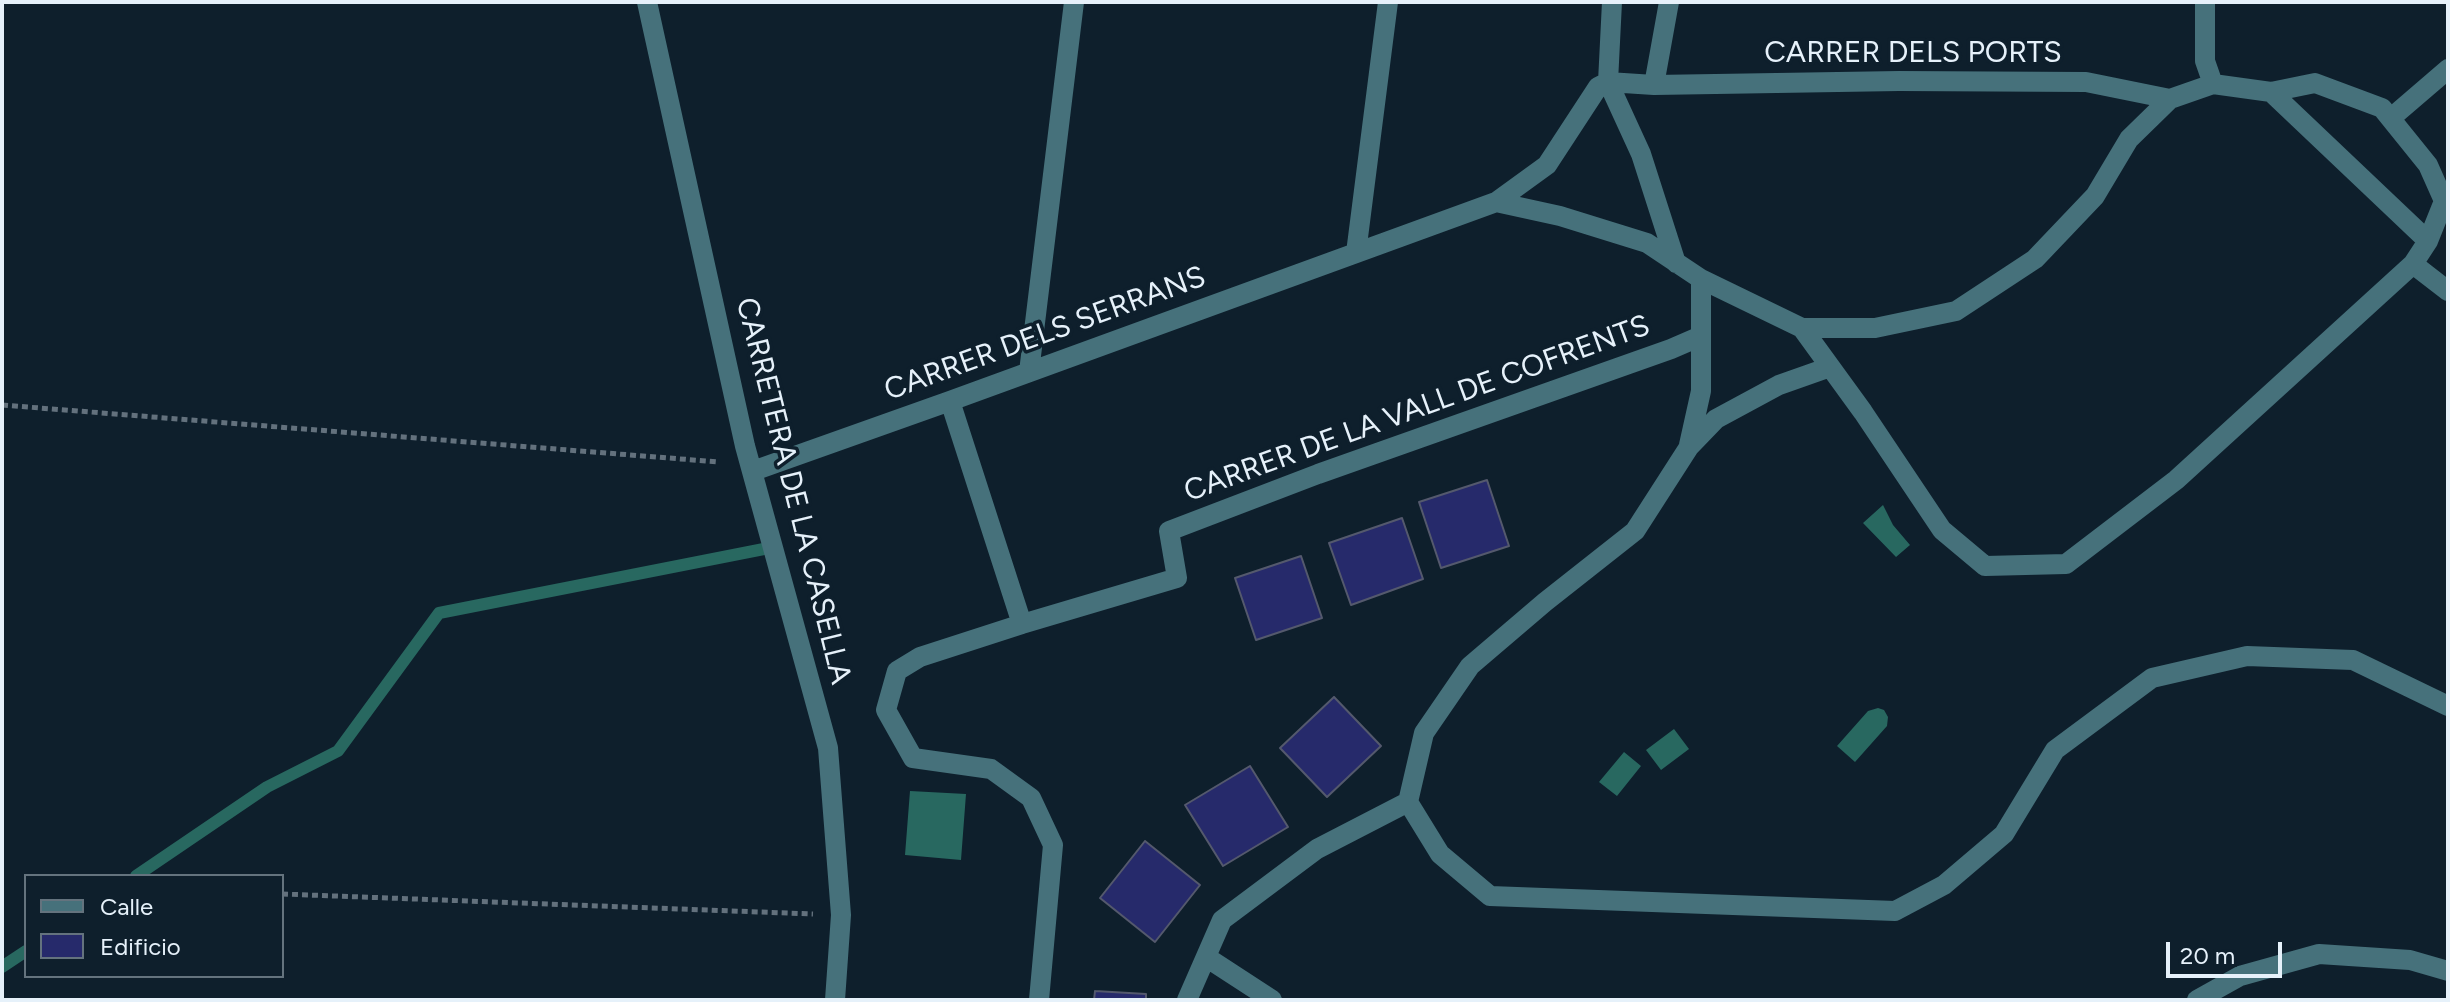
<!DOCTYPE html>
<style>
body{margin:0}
#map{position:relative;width:2450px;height:1002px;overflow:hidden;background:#0e1f2c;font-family:Figtree,sans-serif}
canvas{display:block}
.frame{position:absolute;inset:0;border:4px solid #e6f1fa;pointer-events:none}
.legend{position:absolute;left:24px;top:874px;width:260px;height:104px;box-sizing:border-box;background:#0e1f2c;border:2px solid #64737e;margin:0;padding:10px 14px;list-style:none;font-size:24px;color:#e6f1fa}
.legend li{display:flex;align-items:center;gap:16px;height:40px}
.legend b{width:40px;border:2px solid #64737e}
.scale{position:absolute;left:2166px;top:942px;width:116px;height:36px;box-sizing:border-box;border:4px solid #e6f1fa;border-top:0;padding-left:10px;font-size:24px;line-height:28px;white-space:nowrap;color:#e6f1fa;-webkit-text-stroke:6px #0e1f2c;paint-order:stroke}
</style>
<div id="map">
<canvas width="2450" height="1002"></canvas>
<div class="frame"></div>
<ul class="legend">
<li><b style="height:10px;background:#46717b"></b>Calle</li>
<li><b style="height:22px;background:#262a6b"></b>Edificio</li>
</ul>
<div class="scale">20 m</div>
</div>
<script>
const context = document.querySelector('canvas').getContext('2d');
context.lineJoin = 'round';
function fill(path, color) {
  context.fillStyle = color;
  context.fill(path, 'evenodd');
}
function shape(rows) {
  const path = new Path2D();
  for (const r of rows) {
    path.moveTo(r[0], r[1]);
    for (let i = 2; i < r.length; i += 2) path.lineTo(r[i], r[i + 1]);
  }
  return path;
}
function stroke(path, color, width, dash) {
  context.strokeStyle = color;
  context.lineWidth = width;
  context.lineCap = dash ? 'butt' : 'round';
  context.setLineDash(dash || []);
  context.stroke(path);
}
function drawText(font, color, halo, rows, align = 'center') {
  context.font = font + ' Figtree,sans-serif';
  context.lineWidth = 7;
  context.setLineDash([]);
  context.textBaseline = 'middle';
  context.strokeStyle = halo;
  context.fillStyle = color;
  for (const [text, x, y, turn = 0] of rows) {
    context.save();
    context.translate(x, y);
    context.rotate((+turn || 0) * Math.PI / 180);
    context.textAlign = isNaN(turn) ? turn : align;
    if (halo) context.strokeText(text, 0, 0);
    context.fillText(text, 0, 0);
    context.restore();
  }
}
fill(shape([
 [1883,505,1893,525,1910,545,1896,557,1863,523],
 [1878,708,1884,710,1888,717,1887,726,1855,762,1837,746,1868,711],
 [1674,729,1689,749,1661,770,1646,750],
 [1624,752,1641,766,1617,796,1599,782],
 [910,791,966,794,961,860,905,855]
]), '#286860');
stroke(shape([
 [136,876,267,787,338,751,439,613,774,547],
 [2,967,26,951]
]), '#286860', 12);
const building = shape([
 [1487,480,1509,546,1441,568,1419,502,1487,480],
 [1402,518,1423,579,1351,605,1329,543,1402,518],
 [1301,556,1322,618,1256,640,1235,578,1301,556],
 [1334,697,1381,746,1327,797,1280,748,1334,697],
 [1250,766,1288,827,1223,866,1185,805,1250,766],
 [1145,841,1200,885,1155,942,1100,898,1145,841],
 [1095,991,1146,994,1146,1000,1094,1000,1095,991]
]);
fill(building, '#262a6b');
stroke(building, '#54596d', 2);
stroke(shape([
 [2,405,719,462],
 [282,894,813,914]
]), '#63717d', 5, [6, 4]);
stroke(shape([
 [647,2,745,446,828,748,841,915,835,1000],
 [1612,2,1608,82,1654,85,1899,81,2086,82,2170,99],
 [2205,2,2205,61,2213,84],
 [1654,85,1669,2],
 [2391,118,2448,69],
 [1496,202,1547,165,1598,87,1608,82,1641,154,1676,263],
 [1356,253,1388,2],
 [2413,264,2448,291],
 [1802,328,1863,412,1942,530,1985,566,2066,564,2176,480,2413,264,2428,241,2444,201,2428,165,2382,108,2315,83,2271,92,2428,241],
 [1830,367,1779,385,1716,419,1689,447,1635,531,1545,602,1470,666,1424,733,1408,802,1440,854,1490,896,1895,911,1944,885,2004,834,2055,750,2152,678,2247,656,2353,660,2448,706],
 [1029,372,1074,2],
 [950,401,1022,624],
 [1689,445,1701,391,1701,279],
 [753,471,950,401,1496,202,1560,216,1647,243,1701,279,1802,328,1875,328,1956,311,2035,259,2095,196,2129,139,2170,99,2213,84,2271,92],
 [1206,957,1272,1000],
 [1039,1000,1053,845,1031,798,991,769,913,758,886,710,897,671,920,657,1022,624,1177,578,1169,531,1318,474,1671,349,1701,336],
 [1187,1000,1222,920,1317,849,1408,802],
 [2197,1000,2240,976,2319,954,2410,960,2448,971]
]), '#46717b', 20);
drawText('30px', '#e6f1fa', '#0e1f2c', [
 ["CARRER DELS PORTS",1913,53],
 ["CARRER DELS SERRANS",1045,334,-20],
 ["CARRER DE LA VALL DE COFRENTS",1417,409,-20],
 ["CARRETERA DE LA CASELLA",793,491,76]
]);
</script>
